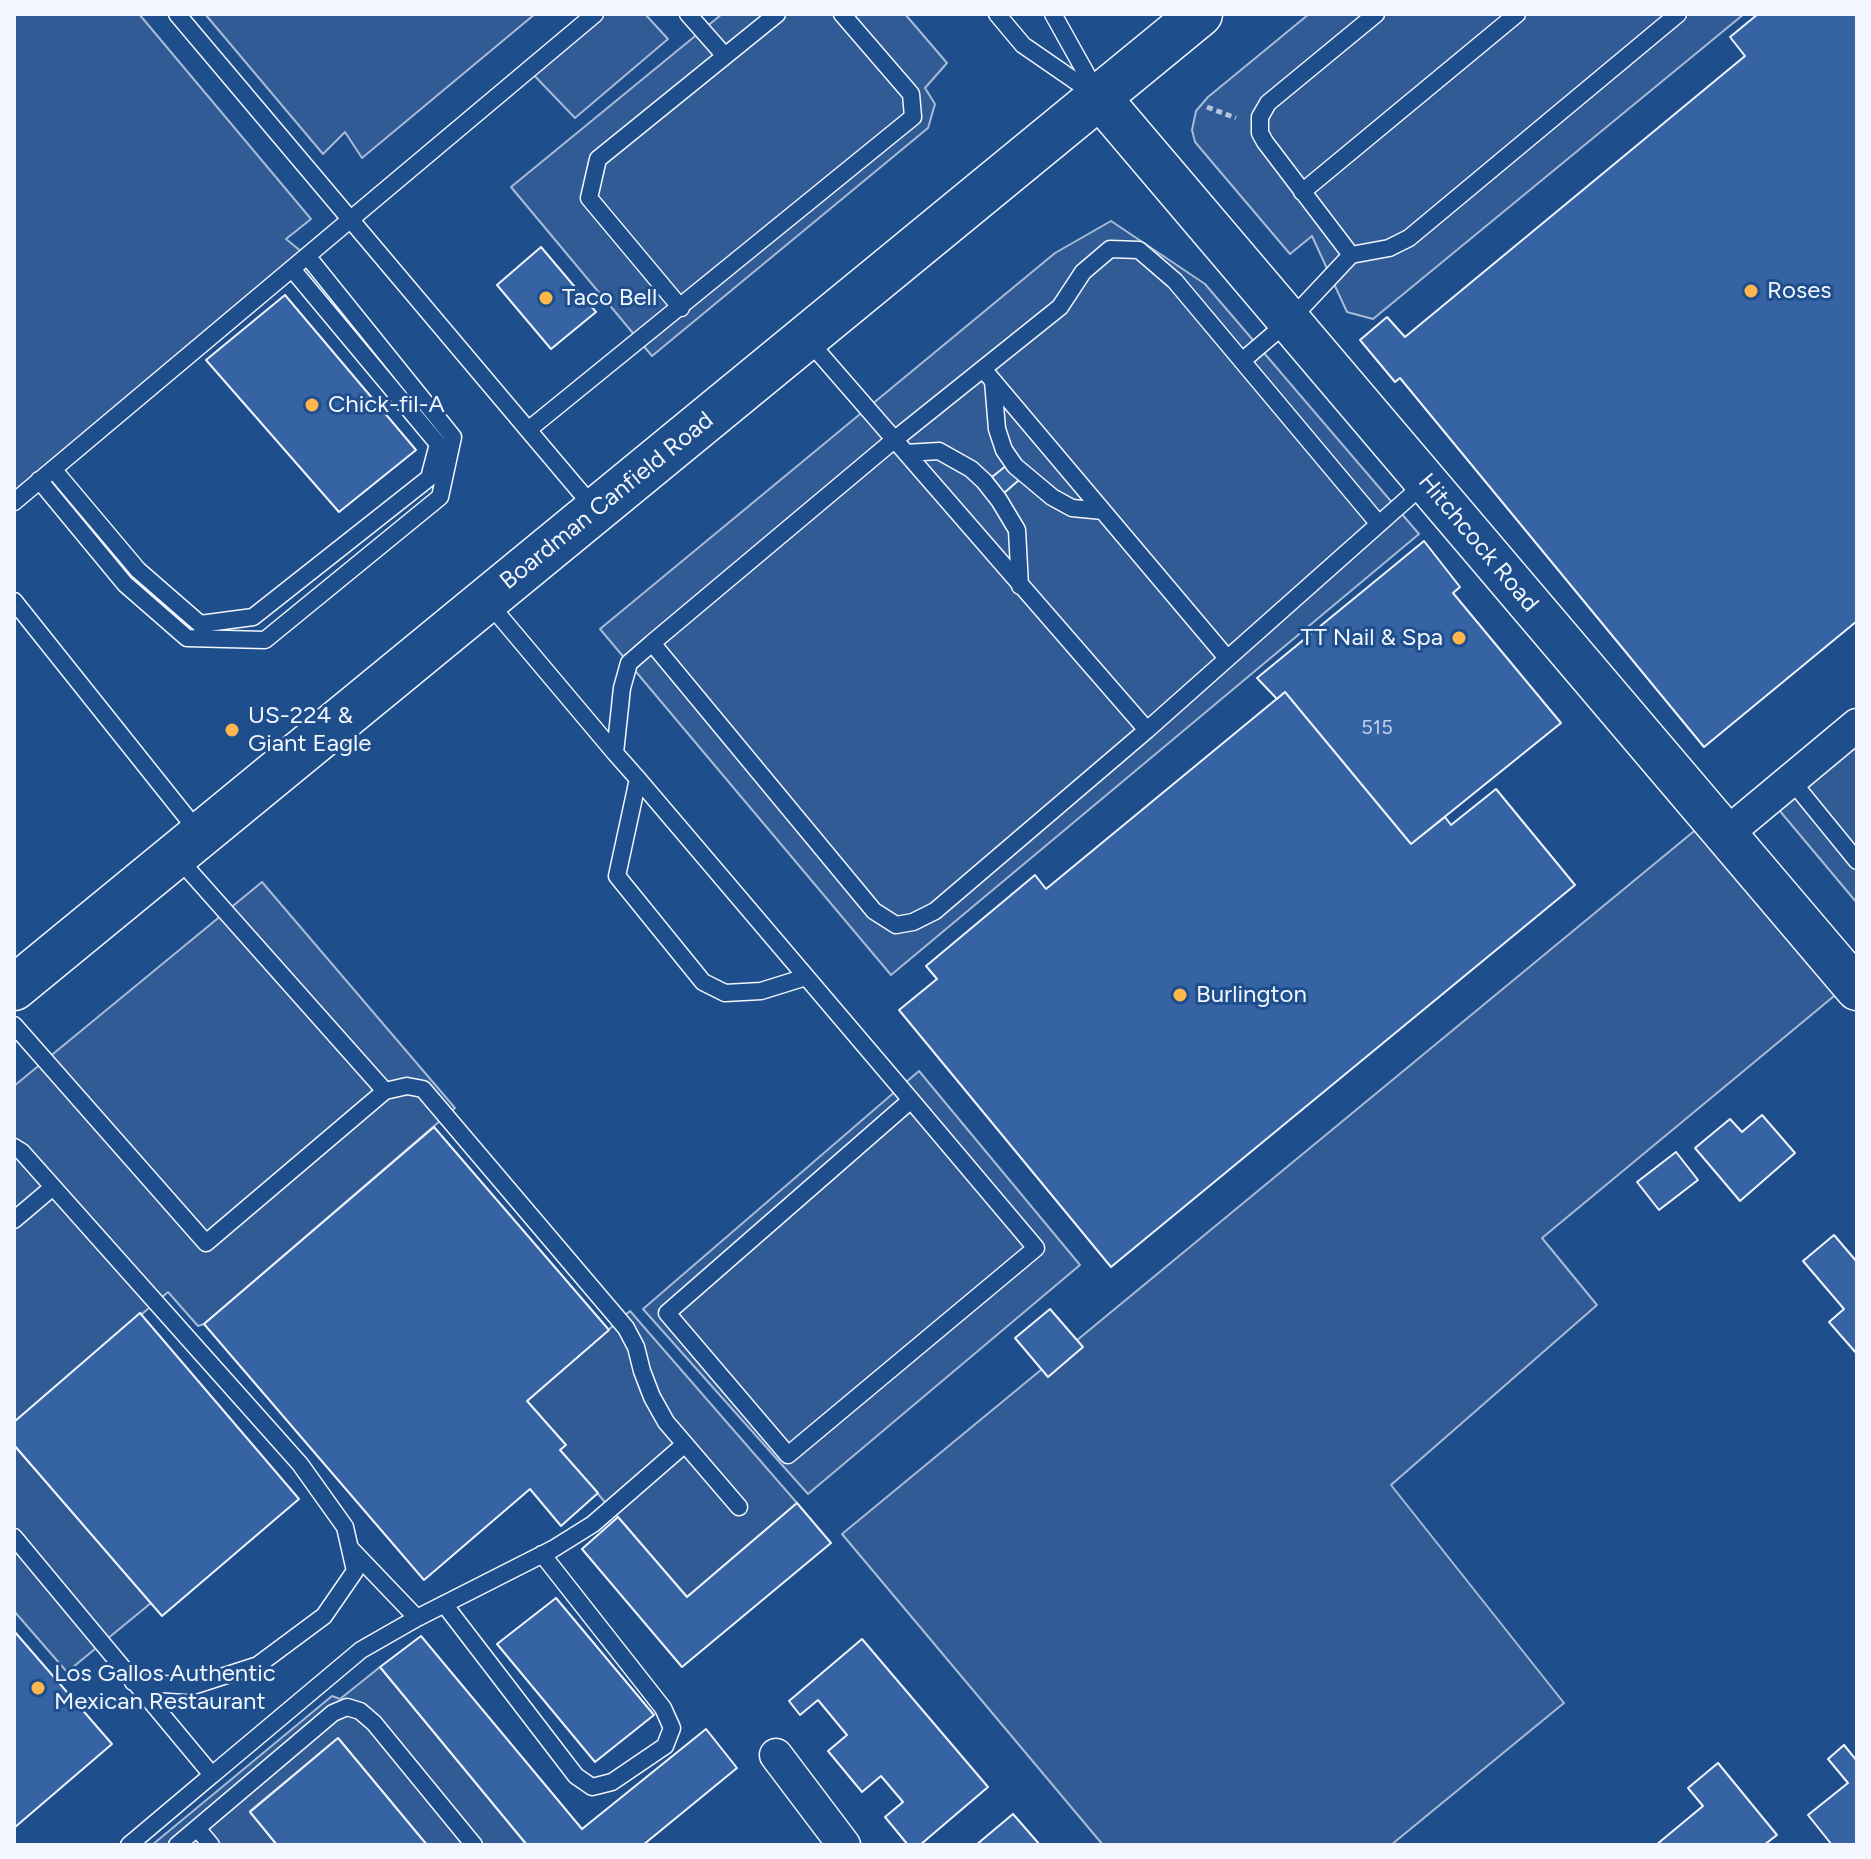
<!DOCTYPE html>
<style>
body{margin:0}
#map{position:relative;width:1871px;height:1859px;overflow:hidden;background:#1f4e8c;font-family:Figtree,sans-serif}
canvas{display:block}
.frame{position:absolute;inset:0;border:16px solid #f2f6ff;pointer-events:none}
</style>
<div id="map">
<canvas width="1871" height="1859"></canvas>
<div class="frame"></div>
</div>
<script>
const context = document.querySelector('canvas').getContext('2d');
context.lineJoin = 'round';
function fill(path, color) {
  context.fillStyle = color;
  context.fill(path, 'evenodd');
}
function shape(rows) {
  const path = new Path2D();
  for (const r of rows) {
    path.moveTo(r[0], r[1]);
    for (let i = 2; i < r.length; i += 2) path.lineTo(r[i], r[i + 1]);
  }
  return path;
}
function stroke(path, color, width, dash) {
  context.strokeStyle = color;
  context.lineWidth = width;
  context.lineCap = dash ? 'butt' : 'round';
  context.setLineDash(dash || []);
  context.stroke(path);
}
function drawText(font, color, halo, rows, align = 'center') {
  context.font = font + ' Figtree,sans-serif';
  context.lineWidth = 6;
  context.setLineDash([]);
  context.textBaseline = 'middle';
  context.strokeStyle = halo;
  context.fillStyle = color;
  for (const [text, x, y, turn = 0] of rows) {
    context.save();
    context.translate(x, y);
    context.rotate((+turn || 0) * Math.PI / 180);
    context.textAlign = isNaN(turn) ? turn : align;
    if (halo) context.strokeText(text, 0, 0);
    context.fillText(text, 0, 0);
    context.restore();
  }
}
const built = shape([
 [14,14,139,14,311,219,286,239,308,257,14,502,14,14],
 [205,14,535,14,362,158,345,132,323,154,205,14],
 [595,14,645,14,668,39,575,118,529,70,595,14],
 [722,14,905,14,947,63,925,88,935,104,928,128,652,356,511,187,722,14],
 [1309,14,1744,14,1373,319,1347,312,1312,236,1290,254,1195,142,1192,130,1196,111,1208,97,1309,14],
 [1111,221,1205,284,1419,534,891,975,600,629,1055,253,1111,221],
 [1857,725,1857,903,1769,798,1857,725],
 [1710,818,1851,982,1542,1238,1597,1305,1391,1485,1564,1703,1391,1845,1103,1845,842,1534,1710,818],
 [262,882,455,1108,204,1324,198,1326,168,1292,14,1422,14,1086,262,882],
 [919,1071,1080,1265,808,1494,643,1309,919,1071],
 [630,1311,797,1503,687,1597,560,1450,565,1444,527,1401,630,1311],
 [14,1445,151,1603,67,1672,14,1611,14,1445],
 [380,1667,527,1845,427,1845,338,1738,250,1811,277,1845,152,1845,332,1696,340,1699,380,1667]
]);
fill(built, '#305b95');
stroke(built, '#a8bbd7', 2);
const building = shape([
 [1758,14,1857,14,1857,621,1704,747,1400,378,1395,382,1360,340,1387,317,1405,337,1745,56,1730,37,1758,14],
 [541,247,596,312,551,349,497,285,541,247],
 [285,295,416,450,339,512,206,360,285,295],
 [1007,465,1019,480,1004,493,992,477,1007,465],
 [1424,541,1460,587,1453,593,1561,723,1411,844,1285,692,1277,699,1257,678,1424,541],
 [1285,692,1411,844,1445,817,1451,825,1496,789,1575,885,1111,1267,899,1010,937,979,926,966,1035,875,1046,889,1285,692],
 [1762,1115,1795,1153,1740,1201,1695,1148,1730,1119,1742,1132,1762,1115],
 [434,1127,609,1330,527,1401,566,1445,560,1450,598,1493,561,1526,530,1489,424,1580,204,1324,434,1127],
 [1676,1152,1698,1180,1659,1210,1637,1182,1676,1152],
 [1834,1235,1857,1262,1857,1354,1829,1322,1844,1309,1803,1261,1834,1235],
 [1050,1309,1083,1347,1048,1377,1015,1338,1050,1309],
 [140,1313,299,1499,162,1616,14,1445,14,1422,140,1313],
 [797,1503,831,1543,682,1667,582,1549,618,1517,687,1597,797,1503],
 [556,1598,654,1715,595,1762,497,1644,556,1598],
 [14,1631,112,1744,14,1828,14,1631],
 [421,1636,582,1829,706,1729,737,1768,643,1845,527,1845,380,1667,421,1636],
 [862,1639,988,1787,920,1845,908,1845,885,1817,903,1802,881,1776,862,1792,828,1751,847,1735,818,1700,800,1715,789,1701,862,1639],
 [338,1738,427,1845,277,1845,250,1812,338,1738],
 [1844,1745,1857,1761,1857,1845,1832,1845,1808,1815,1848,1783,1828,1759,1844,1745],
 [1718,1763,1777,1835,1764,1845,1656,1845,1703,1806,1688,1788,1718,1763],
 [1013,1814,1040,1845,976,1845,1013,1814]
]);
fill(building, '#3563a3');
stroke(building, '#f2f6ff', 2);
const service = shape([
 [177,14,594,508],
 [688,14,725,56],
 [997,14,1023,45,1097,96],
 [1053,14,1097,93],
 [1302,192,1517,14],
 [1351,255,1265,142,1260,133,1260,117,1268,103,1376,14],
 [681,308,589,198,598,159,777,14],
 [807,339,1147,730,1424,484],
 [1242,361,1290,320,1351,255,1389,248,1409,238,1678,14],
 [983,369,1227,658],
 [993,381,997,429,1004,450,1015,466,1052,497,1072,508,1103,511],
 [528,430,913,117,911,94,842,14],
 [906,453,939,451,971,469,984,481,999,500,1017,530,1020,586],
 [53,469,138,570,200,624,253,617,429,478,438,444,292,269],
 [39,480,125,584,187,638,265,640,440,497,453,437,308,257],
 [14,502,595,14],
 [14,601,200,834],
 [487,601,615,753,638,779,911,1100,1036,1248,788,1455,667,1313,911,1100],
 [1147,730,935,911,913,922,896,925,874,911,652,643,894,440,1060,307,1083,272,1110,249,1139,250,1175,281,1378,523],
 [615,753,622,688,629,663,652,643],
 [638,779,617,876,703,982,725,993,761,991,806,977],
 [1791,780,1857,861],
 [14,1025,206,1243,385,1091,177,857],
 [385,1091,407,1086,423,1089,626,1328,636,1347,642,1371,652,1397,666,1422,739,1507],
 [14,1147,22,1152,300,1464,345,1527,355,1571,324,1616,258,1665,193,1686,133,1682],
 [14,1220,53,1187],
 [14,1537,212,1775,129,1845],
 [351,1549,417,1618],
 [444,1604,576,1776,592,1787,612,1782,665,1746,672,1728,663,1708,542,1554],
 [212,1775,361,1650,417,1618,553,1549,593,1524,685,1444],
 [197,1828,211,1845],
 [177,1845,333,1713,347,1707,360,1711,374,1723,474,1845]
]);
const minor = shape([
 [1725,835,1857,725],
 [776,1755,844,1845]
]);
const tertiary = shape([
 [1099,97,1857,989]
]);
const primary = shape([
 [14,988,1200,14]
]);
stroke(service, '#f2f6ff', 19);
stroke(minor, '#f2f6ff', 35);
stroke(tertiary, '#f2f6ff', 45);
stroke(primary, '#f2f6ff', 47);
stroke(shape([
 [1207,107,1236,118]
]), '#b3c4dc', 5, [6, 4]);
stroke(service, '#1f4e8c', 16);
stroke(minor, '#1f4e8c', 32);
stroke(tertiary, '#1f4e8c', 42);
stroke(primary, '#1f4e8c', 44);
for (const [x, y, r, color] of [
 [1751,291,8,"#ffb74d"],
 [546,298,8,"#ffb74d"],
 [312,405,8,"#ffb74d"],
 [1459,638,8,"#ffb74d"],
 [232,730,8,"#ffb74d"],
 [1180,995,8,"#ffb74d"],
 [38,1688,8,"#ffb74d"]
]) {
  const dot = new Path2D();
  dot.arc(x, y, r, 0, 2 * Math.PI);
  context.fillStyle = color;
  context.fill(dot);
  stroke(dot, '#1f4e8c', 3);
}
drawText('20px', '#c3d1e8', null, [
 ["515",1377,728]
]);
drawText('24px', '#f2f6ff', '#1f4e8c', [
 ["Roses",1767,291],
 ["Taco Bell",562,298],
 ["Chick-fil-A",328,405],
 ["TT Nail & Spa",1443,638,"right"],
 ["US-224 &",248,716],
 ["Giant Eagle",248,744],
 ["Burlington",1196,995],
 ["Los Gallos Authentic",54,1674],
 ["Mexican Restaurant",54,1702]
], 'left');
drawText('24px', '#f2f6ff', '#1f4e8c', [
 ["Boardman Canfield Road",607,501,-39],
 ["Hitchcock Road",1478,543,50]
]);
</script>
